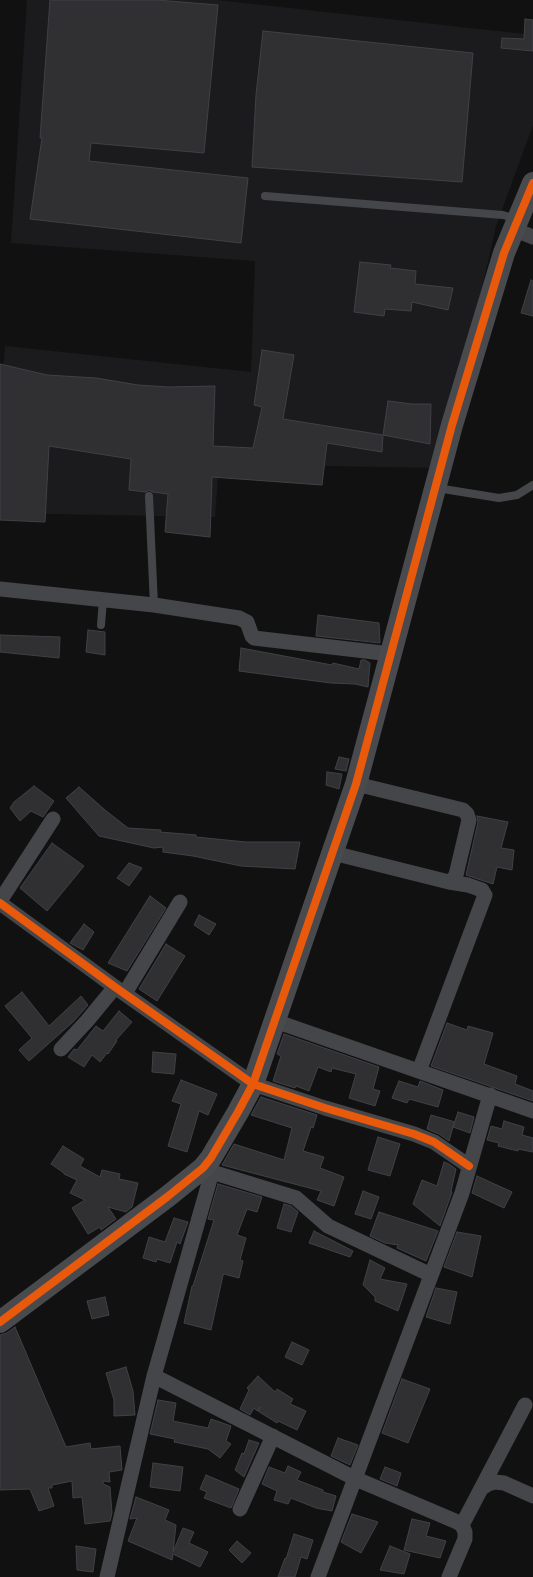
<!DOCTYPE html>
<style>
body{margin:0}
canvas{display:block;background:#111}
</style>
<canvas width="533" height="1577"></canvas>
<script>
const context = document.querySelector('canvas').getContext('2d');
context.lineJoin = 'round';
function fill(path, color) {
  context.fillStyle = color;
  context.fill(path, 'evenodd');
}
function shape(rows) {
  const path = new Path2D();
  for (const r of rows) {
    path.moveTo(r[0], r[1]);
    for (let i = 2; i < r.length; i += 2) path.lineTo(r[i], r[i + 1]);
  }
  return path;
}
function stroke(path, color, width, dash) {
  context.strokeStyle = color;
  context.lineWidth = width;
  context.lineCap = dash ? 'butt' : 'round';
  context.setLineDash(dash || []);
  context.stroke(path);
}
fill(shape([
 [27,0,217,0,533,35,533,125,496,226,441,468,219,464,215,517,0,513,0,412,5,346,251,372,255,261,11,243]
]), '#1b1b1d');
const building = shape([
 [50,0,157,0,218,5,204,153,91,143,89,161,248,178,241,243,30,219,42,138,40,138,50,0],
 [525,19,533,20,533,51,501,48,502,38,524,39,525,19],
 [263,31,473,53,462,182,252,167,256,95,263,31],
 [360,262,391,265,390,268,416,271,415,284,453,288,448,310,412,302,411,311,385,309,384,316,354,312,360,262],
 [531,280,533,281,533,316,521,313,531,280],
 [262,350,294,355,283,419,383,435,382,452,327,443,322,485,212,477,210,537,165,532,168,494,153,492,149,490,146,492,129,490,131,459,49,446,45,522,0,520,0,364,47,375,96,378,138,385,169,387,215,386,213,446,253,448,262,407,254,405,262,350],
 [388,401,412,404,431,404,430,444,383,435,388,401],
 [318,615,379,623,380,643,316,636,318,615],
 [88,630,105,632,105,655,86,652,88,630],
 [0,635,60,637,59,658,0,652,0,635],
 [241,648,332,665,333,663,359,669,361,660,365,660,370,663,368,687,355,684,331,683,239,671,241,648],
 [339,757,349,759,346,771,335,769,339,757],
 [327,772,342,774,339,789,326,785,327,772],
 [34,786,54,801,43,817,31,811,20,821,10,808,14,802,34,786],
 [79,787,105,810,128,828,161,830,160,832,196,835,196,837,246,842,300,842,295,869,241,866,193,856,163,852,163,847,154,848,99,836,66,798,79,787],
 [477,816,508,822,501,848,514,850,512,870,497,867,493,884,466,875,478,822,477,816],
 [52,843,84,866,47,911,20,888,52,843],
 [129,863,142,868,129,886,117,878,129,863],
 [150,896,166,908,127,971,108,963,150,896],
 [199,915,216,924,209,935,194,925,199,915],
 [84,924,94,932,83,950,70,943,84,924],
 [166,944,185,956,157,1001,139,989,166,944],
 [22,992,49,1026,81,996,88,1005,73,1022,29,1061,19,1050,32,1038,5,1006,22,992],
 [119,1011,132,1022,116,1040,117,1041,108,1054,107,1053,100,1062,92,1055,84,1067,68,1057,74,1049,77,1050,96,1026,103,1031,119,1011],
 [447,1023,467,1030,468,1026,493,1033,484,1064,517,1076,515,1084,533,1091,533,1101,431,1066,447,1023],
 [284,1034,379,1067,373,1089,380,1091,375,1106,349,1098,356,1074,332,1068,331,1072,318,1067,309,1091,296,1086,295,1088,273,1081,281,1056,277,1054,284,1034],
 [153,1052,176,1054,174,1074,152,1072,153,1052],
 [181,1080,217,1094,208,1115,199,1111,187,1152,168,1146,181,1104,172,1101,181,1080],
 [399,1081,418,1087,420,1081,443,1090,438,1107,409,1099,407,1103,392,1098,399,1081],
 [261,1097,317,1115,313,1128,311,1127,303,1151,324,1157,320,1168,344,1177,334,1206,317,1200,321,1191,222,1165,234,1144,284,1160,292,1128,251,1115,261,1097],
 [458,1112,474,1117,470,1133,453,1127,449,1141,439,1134,427,1129,431,1115,455,1122,453,1127,458,1112],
 [504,1121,524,1127,522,1135,533,1138,533,1152,518,1149,518,1151,498,1146,499,1143,487,1140,491,1126,502,1129,504,1121],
 [378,1137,400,1144,390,1176,368,1170,378,1137],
 [63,1146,84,1159,80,1166,100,1177,102,1170,120,1174,119,1179,138,1183,132,1207,126,1212,108,1207,116,1219,101,1230,100,1227,88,1234,72,1208,85,1200,70,1193,77,1180,64,1174,64,1173,51,1164,63,1146],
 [444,1162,449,1164,456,1169,451,1191,452,1192,440,1226,413,1204,422,1180,437,1186,444,1162],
 [477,1176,512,1192,504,1208,472,1193,477,1176],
 [218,1184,262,1197,257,1212,247,1209,237,1235,246,1238,240,1260,243,1261,239,1278,224,1274,223,1275,211,1330,184,1323,192,1286,193,1286,214,1220,208,1219,218,1184],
 [363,1191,379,1197,371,1219,355,1214,363,1191],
 [284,1204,291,1206,298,1212,291,1232,277,1228,284,1204],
 [379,1212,438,1231,426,1261,397,1248,398,1245,385,1243,370,1236,379,1212],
 [174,1218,188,1222,180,1244,177,1242,170,1263,157,1259,156,1262,143,1258,149,1237,165,1242,174,1218],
 [314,1231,353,1251,350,1257,309,1243,314,1231],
 [457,1232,481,1236,472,1277,444,1267,457,1232],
 [370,1260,385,1268,380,1279,407,1284,398,1311,375,1301,375,1297,363,1285,370,1260],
 [436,1288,457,1292,450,1324,426,1317,436,1288],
 [105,1297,109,1315,92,1319,87,1301,105,1297],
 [15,1327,66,1447,90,1443,91,1449,120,1446,122,1470,109,1472,110,1482,103,1481,103,1484,110,1487,112,1513,110,1521,85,1524,82,1497,73,1498,72,1481,52,1485,52,1488,48,1488,54,1506,39,1511,30,1489,0,1490,0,1335,7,1333,15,1327],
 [292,1342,309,1350,302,1365,285,1357,292,1342],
 [126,1367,133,1391,135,1415,114,1416,114,1400,106,1373,126,1367],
 [258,1376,275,1392,277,1389,293,1399,290,1404,306,1411,297,1430,278,1421,277,1423,258,1411,260,1407,257,1411,254,1408,250,1415,240,1409,249,1390,247,1388,258,1376],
 [402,1379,430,1389,408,1443,382,1433,402,1379],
 [158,1400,176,1403,173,1421,208,1428,211,1419,231,1426,226,1441,231,1444,220,1458,208,1449,174,1442,175,1439,150,1434,158,1400],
 [338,1438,358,1445,350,1465,331,1456,338,1438],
 [249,1440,259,1443,244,1477,235,1470,242,1453,244,1454,249,1440],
 [153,1463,183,1467,180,1491,150,1487,153,1463],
 [288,1466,301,1472,297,1480,323,1490,323,1492,336,1496,332,1511,316,1508,291,1498,288,1504,274,1500,277,1491,262,1484,269,1467,285,1473,288,1466],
 [385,1467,401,1473,397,1486,380,1479,385,1467],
 [206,1475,239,1489,231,1508,204,1498,207,1492,200,1489,206,1475],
 [136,1497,169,1510,165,1520,176,1525,173,1552,183,1528,194,1532,189,1543,208,1552,200,1567,173,1554,172,1560,128,1541,137,1518,130,1519,136,1497],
 [352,1514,378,1522,361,1553,341,1542,352,1514],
 [412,1519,430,1523,426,1536,446,1541,440,1558,404,1550,412,1519],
 [294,1534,313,1540,307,1559,301,1557,295,1577,278,1577,285,1558,286,1559,294,1534],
 [237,1541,251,1553,242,1563,229,1550,237,1541],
 [76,1546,96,1549,93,1572,77,1570,76,1546],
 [390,1546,410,1554,404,1574,380,1570,390,1546]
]);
fill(building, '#303032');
stroke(building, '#3f4145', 1);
stroke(shape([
 [265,196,503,215,516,219],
 [437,488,499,498,517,495,533,485],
 [149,496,154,605],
 [101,625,103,600]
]), '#45464a', 8);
stroke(shape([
 [513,229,533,237],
 [0,589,154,605,239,618,247,622,252,636,254,638,391,654],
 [356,784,463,810,467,814,469,820,456,875,452,881],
 [333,853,449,882,468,885,482,890,485,895,419,1071],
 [0,901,53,819],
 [0,903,115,987,253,1084,325,1108,414,1134,434,1142,469,1166],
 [125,993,180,902],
 [275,1021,533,1111],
 [61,1049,87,1021,115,987],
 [203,1168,212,1172,296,1198,328,1226,431,1275],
 [154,1376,356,1479,455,1521,462,1525,465,1532,465,1539,449,1577],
 [482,1488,488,1484,495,1482,504,1483,533,1496],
 [240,1509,273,1436],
 [462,1525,525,1405],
 [107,1577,154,1376,212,1172],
 [318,1577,462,1193,490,1095]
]), '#45464a', 15);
stroke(shape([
 [0,1322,167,1197,203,1168,211,1158,238,1112,253,1084,356,784,452,425,504,253,533,183]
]), '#494a4e', 22);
stroke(shape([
 [0,903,115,987,253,1084,325,1108,414,1134,434,1142,469,1166],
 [0,1322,167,1197,203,1168,211,1158,238,1112,253,1084,356,784,452,425,504,253,533,183]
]), '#e8590c', 8);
</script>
